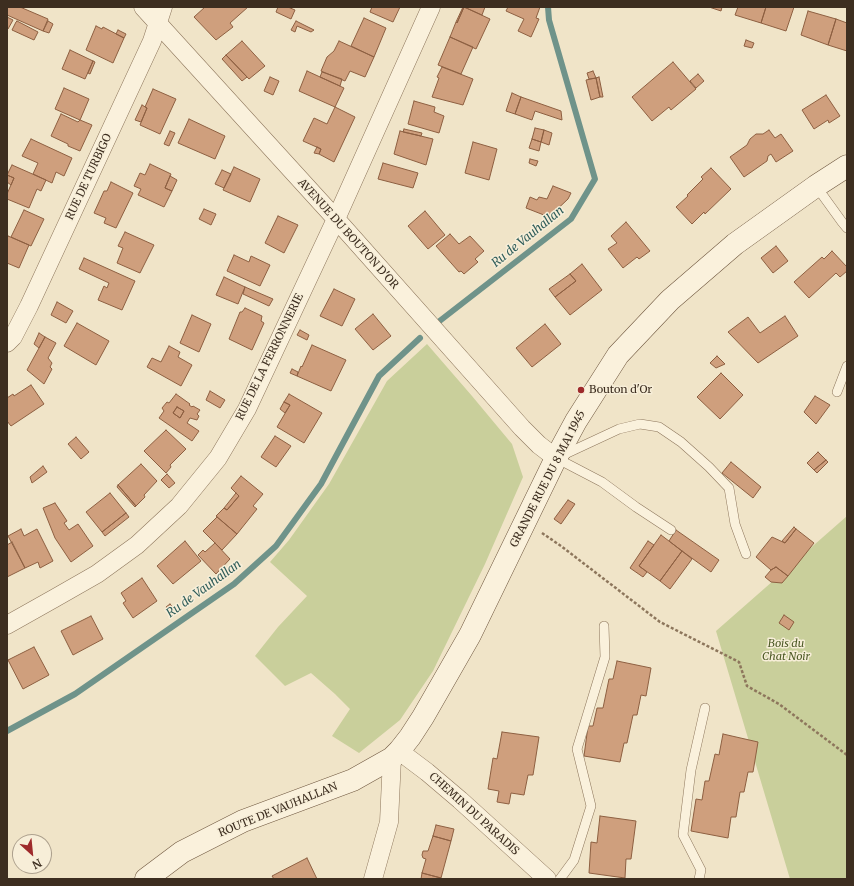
<!DOCTYPE html>
<style>
body{margin:0}
#map{position:relative;width:854px;height:886px;overflow:hidden;background:#f0e4c8;font-family:Merriweather,serif}
canvas{display:block}
.frame{position:absolute;inset:0;border:8px solid #3d2e20;pointer-events:none}
.north{position:absolute;left:12px;top:834px;width:40px;height:40px;box-sizing:border-box;background:#f7eed8;border:1px solid #ada18e;border-radius:50%;rotate:153deg;font-size:11px;font-weight:700;line-height:16px;text-align:center;color:#3d2e20}
.north::after{content:'';display:block;margin:auto;width:14px;height:18px;background:#9e2a2b;clip-path:polygon(50% 0,100% 100%,50% 72%,0 100%)}
</style>
<div id="map">
<canvas width="854" height="886"></canvas>
<div class="frame"></div>
<div class="north">N</div>
</div>
<script>
const context = document.querySelector('canvas').getContext('2d');
context.lineJoin = 'round';
function fill(path, color) {
  context.fillStyle = color;
  context.fill(path, 'evenodd');
}
function shape(rows) {
  const path = new Path2D();
  for (const r of rows) {
    path.moveTo(r[0], r[1]);
    for (let i = 2; i < r.length; i += 2) path.lineTo(r[i], r[i + 1]);
  }
  return path;
}
function stroke(path, color, width, dash) {
  context.strokeStyle = color;
  context.lineWidth = width;
  context.lineCap = dash ? 'butt' : 'round';
  context.setLineDash(dash || []);
  context.stroke(path);
}
function drawText(font, color, halo, rows, align = 'center') {
  context.font = font + ' Merriweather,serif';
  context.lineWidth = 3;
  context.setLineDash([]);
  context.textBaseline = 'middle';
  context.strokeStyle = halo;
  context.fillStyle = color;
  for (const [text, x, y, turn = 0] of rows) {
    context.save();
    context.translate(x, y);
    context.rotate((+turn || 0) * Math.PI / 180);
    context.textAlign = isNaN(turn) ? turn : align;
    if (halo) context.strokeText(text, 0, 0);
    context.fillText(text, 0, 0);
    context.restore();
  }
}
fill(shape([
 [427,344,472,396,512,444,523,477,485,564,433,671,400,720,359,753,332,736,350,709,335,694,311,673,285,686,255,656,278,627,307,596,270,562,289,540,329,484,387,381],
 [847,516,847,879,790,879,716,631]
]), '#c9cf9b');
stroke(shape([
 [437,323,571,219,595,179,549,20,548,7],
 [7,731,75,694,234,584,276,546,321,484,379,376,420,338]
]), '#6f938a', 6);
const building = shape([
 [7,7,20,7,48,19,43,31,7,15,7,7],
 [205,7,248,7,230,23,233,27,216,40,194,17,205,7],
 [278,7,288,7,295,10,291,19,276,12,278,7],
 [372,7,400,7,393,22,370,12,372,7],
 [463,7,464,7,457,23,456,22,463,7],
 [464,7,490,19,476,49,450,37,456,22,457,23,464,7],
 [464,7,485,7,482,15,464,7],
 [508,7,540,7,536,18,539,19,531,37,518,31,524,19,506,11,508,7],
 [709,7,722,7,721,11,709,7],
 [738,7,766,7,761,23,735,15,738,7],
 [766,7,794,7,786,31,761,23,766,7],
 [808,11,836,19,828,45,801,35,808,11],
 [7,17,13,20,8,29,7,28,7,17],
 [364,18,386,28,374,57,351,46,364,18],
 [836,19,847,23,847,51,828,45,836,19],
 [17,21,38,32,34,40,12,30,16,22,17,21],
 [48,21,53,24,49,33,43,31,48,21],
 [296,21,314,30,311,32,297,26,295,32,291,30,296,21],
 [96,26,102,29,103,27,124,38,113,63,86,50,96,26],
 [118,30,126,34,124,38,116,34,118,30],
 [450,37,473,47,461,74,438,65,450,37],
 [746,40,754,43,752,48,744,46,746,40],
 [242,41,265,66,249,79,226,55,242,41],
 [339,41,374,57,365,77,350,71,345,81,321,71,327,57,334,51,339,41],
 [70,50,93,61,85,79,62,69,70,50],
 [226,55,247,77,242,81,222,59,226,55],
 [93,61,95,62,90,74,88,73,93,61],
 [673,62,696,89,671,110,669,107,652,121,632,97,673,62],
 [442,67,473,79,463,105,432,97,439,78,437,77,442,67],
 [307,71,344,88,335,107,299,91,307,71],
 [593,71,596,78,589,79,587,73,593,71],
 [322,72,342,79,340,86,320,77,322,72],
 [698,74,704,81,696,88,690,81,698,74],
 [270,77,279,81,273,95,264,91,270,77],
 [599,77,603,97,600,97,596,78,599,77],
 [596,78,600,97,591,100,586,80,596,78],
 [64,88,89,99,80,120,55,109,64,88],
 [153,89,176,99,160,134,140,125,147,108,145,107,153,89],
 [512,93,521,97,515,114,506,111,512,93],
 [826,95,840,116,829,123,828,120,814,129,802,110,826,95],
 [521,97,561,111,562,120,535,111,532,120,515,114,521,97],
 [414,101,435,107,434,112,444,116,439,133,408,124,414,101],
 [142,105,147,108,141,122,135,120,142,105],
 [335,107,355,117,334,162,319,154,321,149,303,141,314,118,327,124,335,107],
 [61,114,78,122,80,120,92,125,80,151,68,146,68,144,51,136,61,114],
 [189,119,225,136,215,159,178,143,189,119],
 [535,128,544,130,541,142,532,139,535,128],
 [404,129,422,133,421,136,403,132,404,129],
 [544,130,552,133,549,145,541,142,544,130],
 [769,130,775,138,781,134,793,151,776,162,771,154,768,156,767,161,744,177,730,157,747,145,750,139,756,134,763,134,769,130],
 [170,131,175,133,169,146,164,144,170,131],
 [400,131,433,139,426,165,394,154,400,131],
 [31,139,72,158,64,176,56,172,52,183,33,174,38,163,22,156,31,139],
 [532,139,541,142,539,151,529,148,532,139],
 [473,142,497,149,489,180,465,173,473,142],
 [317,147,321,149,319,154,314,153,317,147],
 [530,159,538,161,536,166,529,163,530,159],
 [383,163,418,173,413,188,378,179,383,163],
 [150,164,171,174,165,188,172,191,164,207,138,195,141,189,134,186,140,173,145,175,150,164],
 [12,165,46,180,41,191,37,189,29,208,7,199,7,194,14,178,7,175,12,165],
 [234,167,260,179,250,202,223,190,234,167],
 [711,168,731,189,705,214,704,212,692,224,676,207,688,196,687,195,703,179,701,177,711,168],
 [222,170,231,174,224,188,215,184,222,170],
 [7,175,14,178,11,185,7,182,7,175],
 [170,176,177,180,172,191,165,188,170,176],
 [111,182,133,193,116,228,104,223,106,218,94,213,104,191,107,191,111,182],
 [553,186,571,193,568,199,549,217,526,208,530,197,537,200,539,197,547,199,553,186],
 [204,209,216,214,211,225,199,219,204,209],
 [24,210,44,219,31,246,11,237,24,210],
 [425,211,445,235,428,249,408,226,425,211],
 [278,216,298,225,284,253,265,243,278,216],
 [626,222,650,251,639,259,637,257,623,268,608,249,617,243,611,236,626,222],
 [125,232,154,245,140,273,117,263,123,248,118,246,125,232],
 [450,234,459,244,470,236,484,251,475,259,478,262,464,274,461,271,459,272,436,246,450,234],
 [8,236,29,245,19,268,7,263,7,239,8,236],
 [776,246,788,261,773,273,761,258,776,246],
 [832,251,847,267,847,271,840,277,836,273,809,298,794,282,822,257,824,259,832,251],
 [234,255,249,262,251,256,270,265,260,286,227,271,234,255],
 [84,258,135,281,122,310,98,300,104,286,107,288,109,283,79,269,84,258],
 [582,264,602,290,570,315,555,297,576,281,570,274,582,264],
 [570,274,576,281,555,297,549,289,570,274],
 [224,277,245,287,238,304,216,295,224,277],
 [245,287,273,299,269,306,243,294,245,287],
 [334,289,355,299,342,326,320,316,334,289],
 [57,302,73,311,66,323,51,315,57,302],
 [245,308,262,316,261,321,264,323,252,350,229,339,240,312,242,312,245,308],
 [373,314,391,336,373,350,355,329,373,314],
 [192,315,211,324,199,352,180,343,192,315],
 [785,316,798,336,758,363,728,332,748,317,760,333,785,316],
 [77,323,109,341,96,365,64,346,77,323],
 [545,324,561,344,532,367,516,348,545,324],
 [300,330,309,335,307,340,297,335,300,330],
 [39,333,45,337,39,348,34,344,39,333],
 [45,337,56,343,48,358,52,363,50,367,52,369,44,384,27,370,45,337],
 [312,345,346,360,331,391,297,376,301,366,302,367,312,345],
 [169,346,180,352,178,357,192,365,181,386,147,367,152,358,161,362,169,346],
 [717,356,725,364,716,368,710,363,717,356],
 [292,369,298,372,297,376,290,373,292,369],
 [721,373,743,395,720,419,697,397,721,373],
 [31,385,44,404,11,426,7,421,7,398,13,394,14,396,31,385],
 [210,391,225,400,220,408,206,400,210,391],
 [176,394,190,404,189,405,192,407,193,406,200,410,197,414,199,416,197,420,190,418,187,423,199,431,192,441,159,418,164,411,162,408,167,402,169,403,176,394],
 [177,407,184,411,180,418,173,413,177,407],
 [289,394,322,413,304,443,277,427,290,405,284,402,289,394],
 [815,396,830,405,816,424,804,412,815,396],
 [284,402,290,405,285,413,280,409,284,402],
 [177,407,184,411,180,418,173,413,177,407],
 [166,430,186,449,170,465,171,467,166,473,144,451,166,430],
 [275,436,291,446,276,467,261,457,275,436],
 [76,437,89,452,81,459,68,444,76,437],
 [818,452,826,460,814,470,807,463,818,452],
 [826,460,828,462,817,473,814,470,826,460],
 [731,462,761,487,753,498,722,473,731,462],
 [141,464,157,481,144,495,145,497,136,506,118,485,141,464],
 [43,466,47,472,32,483,30,477,43,466],
 [167,474,175,483,169,488,161,480,167,474],
 [241,476,263,494,253,506,257,509,237,534,216,516,224,508,227,510,239,496,231,488,241,476],
 [118,485,136,506,135,507,117,487,118,485],
 [110,493,126,513,102,532,86,512,110,493],
 [236,493,239,496,227,510,224,508,236,493],
 [568,500,575,504,561,524,554,519,568,500],
 [55,503,67,521,64,523,69,530,78,524,93,546,71,562,55,538,43,508,55,503],
 [126,513,129,517,105,536,102,532,126,513],
 [217,517,237,534,222,550,203,531,217,517],
 [794,527,796,529,785,543,782,541,794,527],
 [21,529,24,536,37,529,53,561,40,568,38,562,25,568,8,536,21,529],
 [796,529,814,543,788,576,776,567,771,570,756,557,772,537,785,543,796,529],
 [676,530,719,560,711,572,682,551,669,541,676,530],
 [661,535,682,551,660,581,639,566,661,535],
 [185,541,201,561,173,584,157,566,185,541],
 [648,541,654,545,639,566,647,572,643,577,630,568,648,541],
 [12,542,25,568,7,577,7,545,12,542],
 [215,543,230,559,216,574,198,555,203,550,205,552,215,543],
 [682,551,692,559,670,589,660,581,682,551],
 [776,567,788,576,782,583,771,582,765,577,771,570,776,567],
 [142,578,157,601,133,618,123,603,126,601,121,593,142,578],
 [170,604,176,611,172,614,166,607,170,604],
 [784,615,794,622,789,630,779,623,784,615],
 [91,616,103,639,73,655,61,631,91,616],
 [34,647,49,675,23,689,8,660,34,647],
 [617,661,651,668,646,696,641,695,637,715,633,715,627,743,624,743,620,762,584,756,588,726,593,726,597,708,603,708,609,679,613,679,617,661],
 [502,732,539,737,533,775,528,775,524,795,511,793,509,804,497,802,499,791,488,789,493,758,497,759,502,732],
 [723,734,758,742,753,772,748,772,744,792,740,792,736,817,731,817,728,838,691,831,696,799,702,800,705,781,709,781,715,754,719,755,723,734],
 [600,816,636,821,631,859,626,859,625,878,589,873,591,842,597,843,600,816],
 [436,825,454,829,451,841,433,836,436,825],
 [433,836,451,841,441,878,422,873,426,859,423,858,422,855,423,851,428,851,433,836],
 [307,858,317,879,274,879,272,876,307,858],
 [422,873,441,878,441,879,421,879,422,873]
]);
fill(building, '#cf9f7d');
stroke(building, '#8d5f41', 1);
const service = shape([
 [816,186,842,222,847,228],
 [837,392,847,366],
 [561,456,619,429,640,424,659,427,681,442,709,467,729,488,735,524,743,546,746,554],
 [556,458,602,482,636,507,671,530],
 [560,879,574,860,591,806,577,749,605,657,604,626],
 [699,879,701,870,683,835,691,770,705,708]
]);
const minor = shape([
 [143,7,336,219,522,428,539,445,556,458],
 [7,343,13,337,29,306,152,41,163,7],
 [7,625,55,598,97,574,137,545,179,506,218,458,247,409,336,219,431,7],
 [399,751,427,772,460,800,547,879],
 [373,879,389,822,392,758]
]);
const secondary = shape([
 [146,879,182,852,243,821,353,780,392,758,399,751,410,737,423,717,470,635,556,458,576,421,618,355,670,300,735,244,816,186,847,166]
]);
stroke(service, '#8d765c', 10);
stroke(minor, '#8d765c', 19);
stroke(secondary, '#6f573f', 23);
stroke(shape([
 [542,533,561,546,660,622,739,662,747,686,779,704,847,755]
]), '#8d765c', 2.5, [3, 2]);
stroke(service, '#faf1dc', 9);
stroke(minor, '#faf1dc', 18);
stroke(secondary, '#faf1dc', 22);
for (const [x, y, r, color] of [
 [581,390,4,"#9e2a2b"]
]) {
  const dot = new Path2D();
  dot.arc(x, y, r, 0, 2 * Math.PI);
  context.fillStyle = color;
  context.fill(dot);
  stroke(dot, '#f7eed8', 1.5);
}
drawText('11px', '#3d2e20', '#f7eed8', [
 ["RUE DE TURBIGO",89,177,-65],
 ["AVENUE DU BOUTON D'OR",348,234,48],
 ["RUE DE LA FERRONNERIE",270,357,-64],
 ["GRANDE RUE DU 8 MAI 1945",548,479,-63],
 ["ROUTE DE VAUHALLAN",278,810,-22],
 ["CHEMIN DU PARADIS",474,814,42]
]);
drawText('11px', '#3d2e20', '#f7eed8', [
 ["Bouton d'Or",589,390]
], 'left');
drawText('italic 11px', '#4d5a26', '#f7eed8', [
 ["Bois du",786,644],
 ["Chat Noir",786,657]
]);
drawText('italic 12px', '#2f5d5a', '#f7eed8', [
 ["Ru de Vauhallan",528,237,-39],
 ["Ru de Vauhallan",204,589,-36]
]);
</script>
